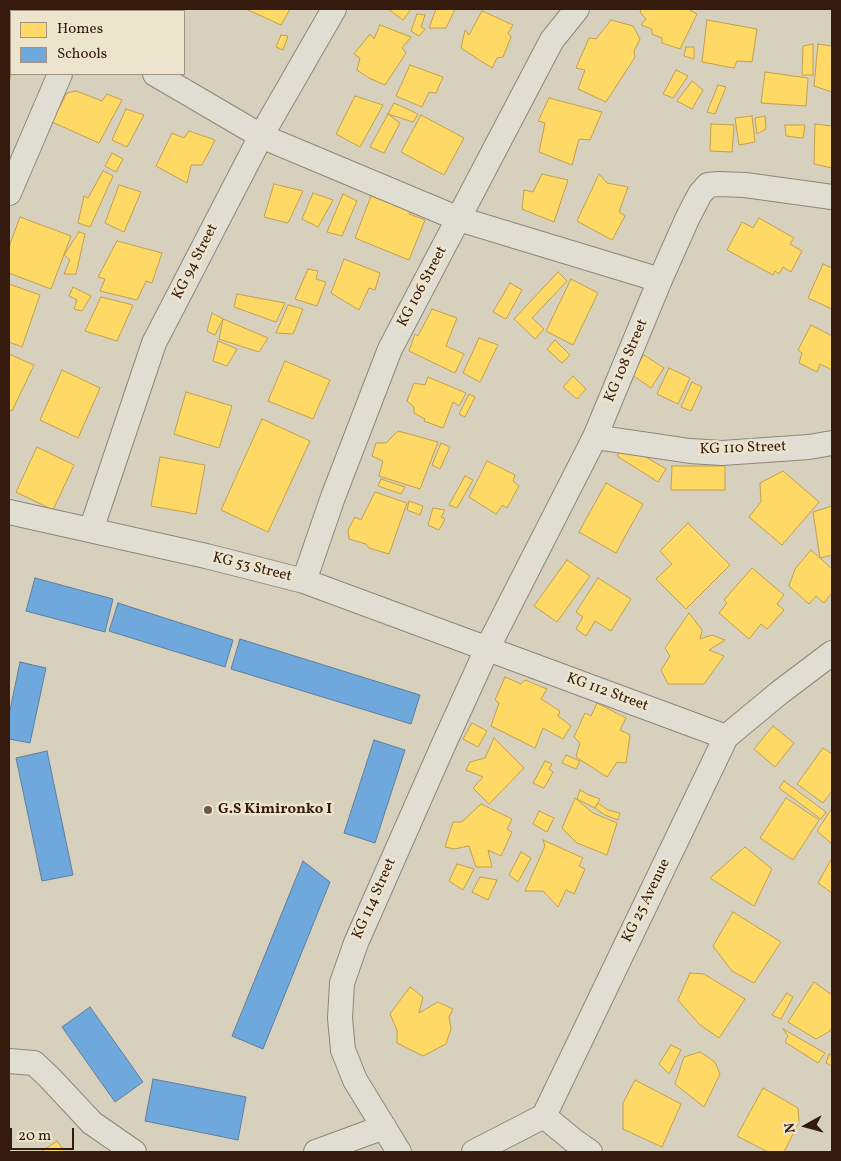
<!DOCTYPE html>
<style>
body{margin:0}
#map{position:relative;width:841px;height:1161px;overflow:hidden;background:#d6d0bc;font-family:Vollkorn,serif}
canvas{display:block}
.frame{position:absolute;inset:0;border:10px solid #351b0e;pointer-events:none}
.legend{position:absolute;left:10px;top:10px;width:175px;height:65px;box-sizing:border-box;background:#ece4cd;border:1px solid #a39481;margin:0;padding:6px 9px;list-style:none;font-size:15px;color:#351b0e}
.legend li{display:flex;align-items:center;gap:10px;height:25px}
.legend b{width:25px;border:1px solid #a39481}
.north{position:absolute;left:781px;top:1101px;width:50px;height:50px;-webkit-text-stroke:4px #ece4cd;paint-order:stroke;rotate:263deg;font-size:14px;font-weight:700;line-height:20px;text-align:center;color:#351b0e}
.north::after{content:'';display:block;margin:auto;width:18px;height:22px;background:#351b0e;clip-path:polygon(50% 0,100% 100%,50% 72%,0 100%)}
.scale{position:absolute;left:10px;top:1128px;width:64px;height:22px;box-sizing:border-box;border:2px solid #351b0e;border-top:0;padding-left:6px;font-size:15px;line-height:18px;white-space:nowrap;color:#351b0e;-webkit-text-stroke:4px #ece4cd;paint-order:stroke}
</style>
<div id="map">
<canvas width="841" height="1161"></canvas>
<div class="frame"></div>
<ul class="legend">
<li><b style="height:14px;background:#ffd966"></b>Homes</li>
<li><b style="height:14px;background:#6fa8dc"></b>Schools</li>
</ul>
<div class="north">N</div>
<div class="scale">20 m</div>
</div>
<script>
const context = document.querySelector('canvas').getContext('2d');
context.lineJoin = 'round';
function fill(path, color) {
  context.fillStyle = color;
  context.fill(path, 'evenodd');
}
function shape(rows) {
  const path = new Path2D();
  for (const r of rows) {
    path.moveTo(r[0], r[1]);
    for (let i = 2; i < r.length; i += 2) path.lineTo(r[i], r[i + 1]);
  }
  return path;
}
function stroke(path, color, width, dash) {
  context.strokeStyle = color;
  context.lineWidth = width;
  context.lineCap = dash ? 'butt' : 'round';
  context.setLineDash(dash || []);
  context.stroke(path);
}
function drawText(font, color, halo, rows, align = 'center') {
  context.font = font + ' Vollkorn,serif';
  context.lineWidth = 5;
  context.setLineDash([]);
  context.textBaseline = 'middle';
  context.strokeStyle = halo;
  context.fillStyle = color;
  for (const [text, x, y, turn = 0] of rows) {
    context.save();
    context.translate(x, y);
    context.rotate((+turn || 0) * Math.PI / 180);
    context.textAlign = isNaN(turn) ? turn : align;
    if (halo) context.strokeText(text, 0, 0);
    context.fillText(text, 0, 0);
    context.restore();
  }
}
const homes = shape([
 [246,9,290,9,281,25,246,9],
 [388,9,411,9,403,20,388,9],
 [436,9,455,9,446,28,429,28,436,9],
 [641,9,688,9,697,14,680,49,662,43,662,38,652,34,652,29,641,25,646,19,640,12,641,9],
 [482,11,513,25,508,33,511,37,503,57,497,58,492,68,461,48,465,30,469,35,482,11],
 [417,14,425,15,421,27,425,29,419,36,411,31,417,14],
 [611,20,633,26,640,39,634,51,635,57,606,102,578,89,585,70,576,68,589,38,596,39,611,20],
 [707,20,757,29,752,62,737,61,734,68,702,62,707,20],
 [380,25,411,37,402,48,406,53,385,85,369,78,357,70,360,58,354,54,370,34,374,39,380,25],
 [281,35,288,36,283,50,276,47,281,35],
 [813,44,813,75,802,75,803,46,813,44],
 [818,44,832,46,832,92,814,86,818,44],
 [9,46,11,47,11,74,9,85,9,46],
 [686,47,694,47,694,59,684,56,686,47],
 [410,65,443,77,436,93,429,92,422,107,396,96,410,65],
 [676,70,688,76,673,98,663,94,676,70],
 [765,72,808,78,806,106,761,103,765,72],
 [692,81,703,90,692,109,677,101,692,81],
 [718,85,726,87,715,114,707,112,718,85],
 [76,91,102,101,107,94,122,100,99,143,52,122,67,93,76,91],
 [355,96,383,105,360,147,336,134,355,96],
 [549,98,602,112,590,140,579,139,572,165,539,152,545,123,538,121,549,98],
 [394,103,418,114,413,122,388,114,394,103],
 [126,109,144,115,127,147,112,140,126,109],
 [388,114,400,123,384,153,370,147,388,114],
 [421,115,464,138,444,175,401,152,421,115],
 [752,116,755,142,739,145,735,118,752,116],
 [765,116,766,129,757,134,755,118,765,116],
 [711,124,734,125,732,152,710,151,711,124],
 [815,124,832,126,832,168,814,164,815,124],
 [785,125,805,125,803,138,786,136,785,125],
 [189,131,215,140,202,165,191,165,187,183,156,166,172,133,184,138,189,131],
 [112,153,123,159,116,172,105,166,112,153],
 [103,171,113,176,90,227,78,223,84,196,88,198,103,171],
 [542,174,568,180,554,222,522,209,524,190,533,192,542,174],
 [599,174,607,183,628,187,619,212,625,216,612,240,577,221,599,174],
 [274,184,303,191,288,223,264,217,274,184],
 [119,185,141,192,124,232,105,223,119,185],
 [313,193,333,200,318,227,302,219,313,193],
 [343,194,357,201,342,236,327,232,343,194],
 [371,196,385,201,387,198,411,208,409,214,425,220,409,260,355,238,371,196],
 [20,217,71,236,51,289,9,273,9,247,20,217],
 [759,218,794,238,790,244,802,251,791,272,783,267,779,274,775,271,773,275,727,250,742,222,753,228,759,218],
 [79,232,85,234,76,274,64,274,70,260,64,255,79,232],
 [117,241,162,253,152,283,146,281,137,300,100,291,105,279,98,277,117,241],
 [344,259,380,273,375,290,369,288,359,310,331,293,344,259],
 [823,264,832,268,832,309,808,298,823,264],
 [308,269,318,271,316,279,326,282,317,306,295,299,308,269],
 [558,272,567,281,532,318,544,329,535,339,514,319,558,272],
 [571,279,598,293,573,345,546,331,571,279],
 [510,283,522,290,506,319,493,312,510,283],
 [9,284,40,295,22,347,9,342,9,284],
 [73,287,91,296,82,311,74,309,77,300,69,296,73,287],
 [237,294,285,303,276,322,234,307,237,294],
 [101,297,133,305,117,341,85,331,101,297],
 [288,305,303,309,293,334,276,333,288,305],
 [432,309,457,318,446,346,464,354,455,373,409,351,415,334,418,336,432,309],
 [212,313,223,319,215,335,207,331,212,313],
 [223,319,268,338,259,352,219,339,223,319],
 [811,325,832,336,832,370,820,364,817,372,799,363,802,353,798,350,811,325],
 [479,338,498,345,480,382,463,373,479,338],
 [555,340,570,355,562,363,547,349,555,340],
 [218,341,237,349,227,366,213,361,218,341],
 [9,354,34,365,12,411,9,410,9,354],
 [644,355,664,368,651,388,631,374,644,355],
 [285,361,330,380,313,419,268,401,285,361],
 [669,368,690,378,678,404,657,394,669,368],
 [62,370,100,388,78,438,40,420,62,370],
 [573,376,586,389,577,399,563,387,573,376],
 [428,377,466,393,459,406,453,402,443,428,424,421,425,419,414,413,414,407,407,401,414,383,425,385,428,377],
 [692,382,702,387,691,411,681,407,692,382],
 [186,392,232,406,219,448,174,434,186,392],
 [469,394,475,397,465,417,459,414,469,394],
 [262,419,310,441,268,532,221,510,262,419],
 [398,431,438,442,420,489,379,476,383,461,372,456,376,443,386,443,398,431],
 [441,443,450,447,440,469,432,465,441,443],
 [624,444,666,469,658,482,617,456,624,444],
 [37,447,74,465,53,510,16,492,37,447],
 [160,457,205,465,196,514,151,506,160,457],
 [487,461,515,475,513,481,519,486,507,508,503,505,496,514,469,497,487,461],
 [672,466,725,466,725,490,671,490,672,466],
 [783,471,819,502,782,545,749,517,761,502,760,483,783,471],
 [465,476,473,480,457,508,449,505,465,476],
 [381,479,405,487,401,494,378,486,381,479],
 [606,483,643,504,616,553,579,532,606,483],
 [375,492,407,503,389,554,369,548,366,544,349,539,348,530,355,517,361,520,375,492],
 [409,501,423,506,420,515,407,510,409,501],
 [832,506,832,555,820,558,813,512,832,506],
 [433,508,445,510,441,517,445,519,439,530,428,525,433,508],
 [688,523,730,565,686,609,656,579,672,564,660,551,688,523],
 [811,550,832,569,832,593,824,603,816,596,809,604,789,586,795,569,811,550],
 [567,560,590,576,557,622,534,606,567,560],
 [752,568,784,595,777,604,784,610,767,629,761,624,749,639,719,613,727,603,724,600,752,568],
 [598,578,631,599,611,631,595,621,586,636,576,629,583,617,576,612,598,578],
 [689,613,702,630,700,639,712,635,725,640,709,650,724,656,704,684,668,684,661,670,670,656,665,648,689,613],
 [505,677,521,684,525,680,547,689,541,699,560,711,558,716,571,726,563,739,543,728,535,748,491,726,499,703,495,700,505,677],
 [597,703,626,718,620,730,630,735,626,763,617,762,607,777,576,757,580,743,574,737,585,713,591,716,597,703],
 [472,723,487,731,478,747,463,739,472,723],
 [773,726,794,743,775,767,754,749,773,726],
 [494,738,524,768,489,804,473,788,483,777,466,770,470,762,485,758,494,738],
 [823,748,832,754,832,791,823,803,797,784,823,748],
 [566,755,580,761,576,769,562,763,566,755],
 [545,761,552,764,549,769,553,772,544,788,533,783,545,761],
 [784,781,826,812,821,819,779,788,784,781],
 [580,790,589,795,600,799,595,808,577,799,580,790],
 [575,798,593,813,617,823,607,855,577,843,562,828,575,798],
 [786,798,819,820,793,860,760,838,786,798],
 [598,803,608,810,620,813,618,820,605,815,595,808,598,803],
 [481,804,512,819,507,829,512,832,501,856,488,850,492,867,476,867,469,846,454,849,445,847,453,822,462,822,481,804],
 [832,808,832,844,817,831,832,808],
 [539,811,554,818,547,832,533,824,539,811],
 [543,840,583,858,579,866,585,869,574,894,566,890,558,907,543,891,525,891,545,846,543,840],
 [745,847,772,869,754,906,710,878,745,847],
 [521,852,531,858,518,882,509,875,521,852],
 [832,858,832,893,818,883,832,858],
 [457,864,474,869,463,890,449,881,457,864],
 [480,877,497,880,488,900,472,892,480,877],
 [733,912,781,942,754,983,732,971,713,946,733,912],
 [690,973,704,974,745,999,719,1038,699,1024,678,1000,690,973],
 [814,982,832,995,832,1027,830,1031,816,1039,788,1022,814,982],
 [410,987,423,997,419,1013,438,1002,453,1009,449,1017,451,1029,446,1044,423,1056,397,1043,397,1030,390,1014,410,987],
 [787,993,793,997,781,1019,772,1015,787,993],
 [783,1029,825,1053,818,1063,785,1042,788,1036,783,1029],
 [671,1045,681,1050,669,1074,659,1064,671,1045],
 [700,1052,715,1062,720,1074,704,1107,675,1084,684,1057,700,1052],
 [829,1054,832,1056,832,1066,826,1063,829,1054],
 [635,1080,681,1104,662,1147,623,1129,623,1103,635,1080],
 [763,1088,798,1108,799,1122,784,1152,768,1152,737,1136,763,1088],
 [57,1141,65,1152,41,1152,57,1141]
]);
fill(homes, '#ffd966');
stroke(homes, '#c2a04c', 1);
const schools = shape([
 [35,578,113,599,105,632,26,611,35,578],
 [118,603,233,640,225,667,109,631,118,603],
 [240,639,420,695,411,724,231,669,240,639],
 [20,662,46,668,30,743,9,739,9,715,20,662],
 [374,740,405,750,375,843,344,833,374,740],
 [47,751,73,875,42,881,16,758,47,751],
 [303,861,330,882,263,1049,232,1036,303,861],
 [90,1007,143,1082,115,1102,62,1027,90,1007],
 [153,1079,246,1097,238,1140,145,1121,153,1079]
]);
fill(schools, '#6fa8dc');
stroke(schools, '#5e7e9e', 1);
const minor = shape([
 [52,9,56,11],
 [90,11,91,9],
 [155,74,261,136,459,219,660,280],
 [9,193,60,74],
 [595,437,690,451,722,453,809,447,832,443],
 [9,512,206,556,304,581,726,737],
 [91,530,154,343,261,136,334,9],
 [304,581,333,497,390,349,552,40,577,9],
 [9,1061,34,1063,49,1077,92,1123,134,1152],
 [544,1116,573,1140,590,1152],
 [316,1152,384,1127],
 [399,1152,355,1080,343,1050,340,1018,342,983,356,943,442,748,487,649,595,437,660,280,688,217,700,194,708,185,719,184,745,185,832,197],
 [474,1152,544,1116,726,737,779,693,832,653]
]);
stroke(minor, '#8e877a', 26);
stroke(minor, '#e0ddd3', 24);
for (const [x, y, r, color] of [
 [208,810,5,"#6d5a4b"]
]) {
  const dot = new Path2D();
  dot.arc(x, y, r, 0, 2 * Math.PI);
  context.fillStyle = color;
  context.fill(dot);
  stroke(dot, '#ece4cd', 2);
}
drawText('15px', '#351b0e', '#ece4cd', [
 ["KG 94 Street",196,262,-63],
 ["KG 106 Street",423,287,-62],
 ["KG 108 Street",627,361,-67],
 ["KG 110 Street",743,449,-2],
 ["KG 53 Street",252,568,14],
 ["KG 112 Street",607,693,20],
 ["KG 114 Street",375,899,-66],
 ["KG 25 Avenue",647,901,-64]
]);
drawText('bold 15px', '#351b0e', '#ece4cd', [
 ["G.S Kimironko I",218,810]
], 'left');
</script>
